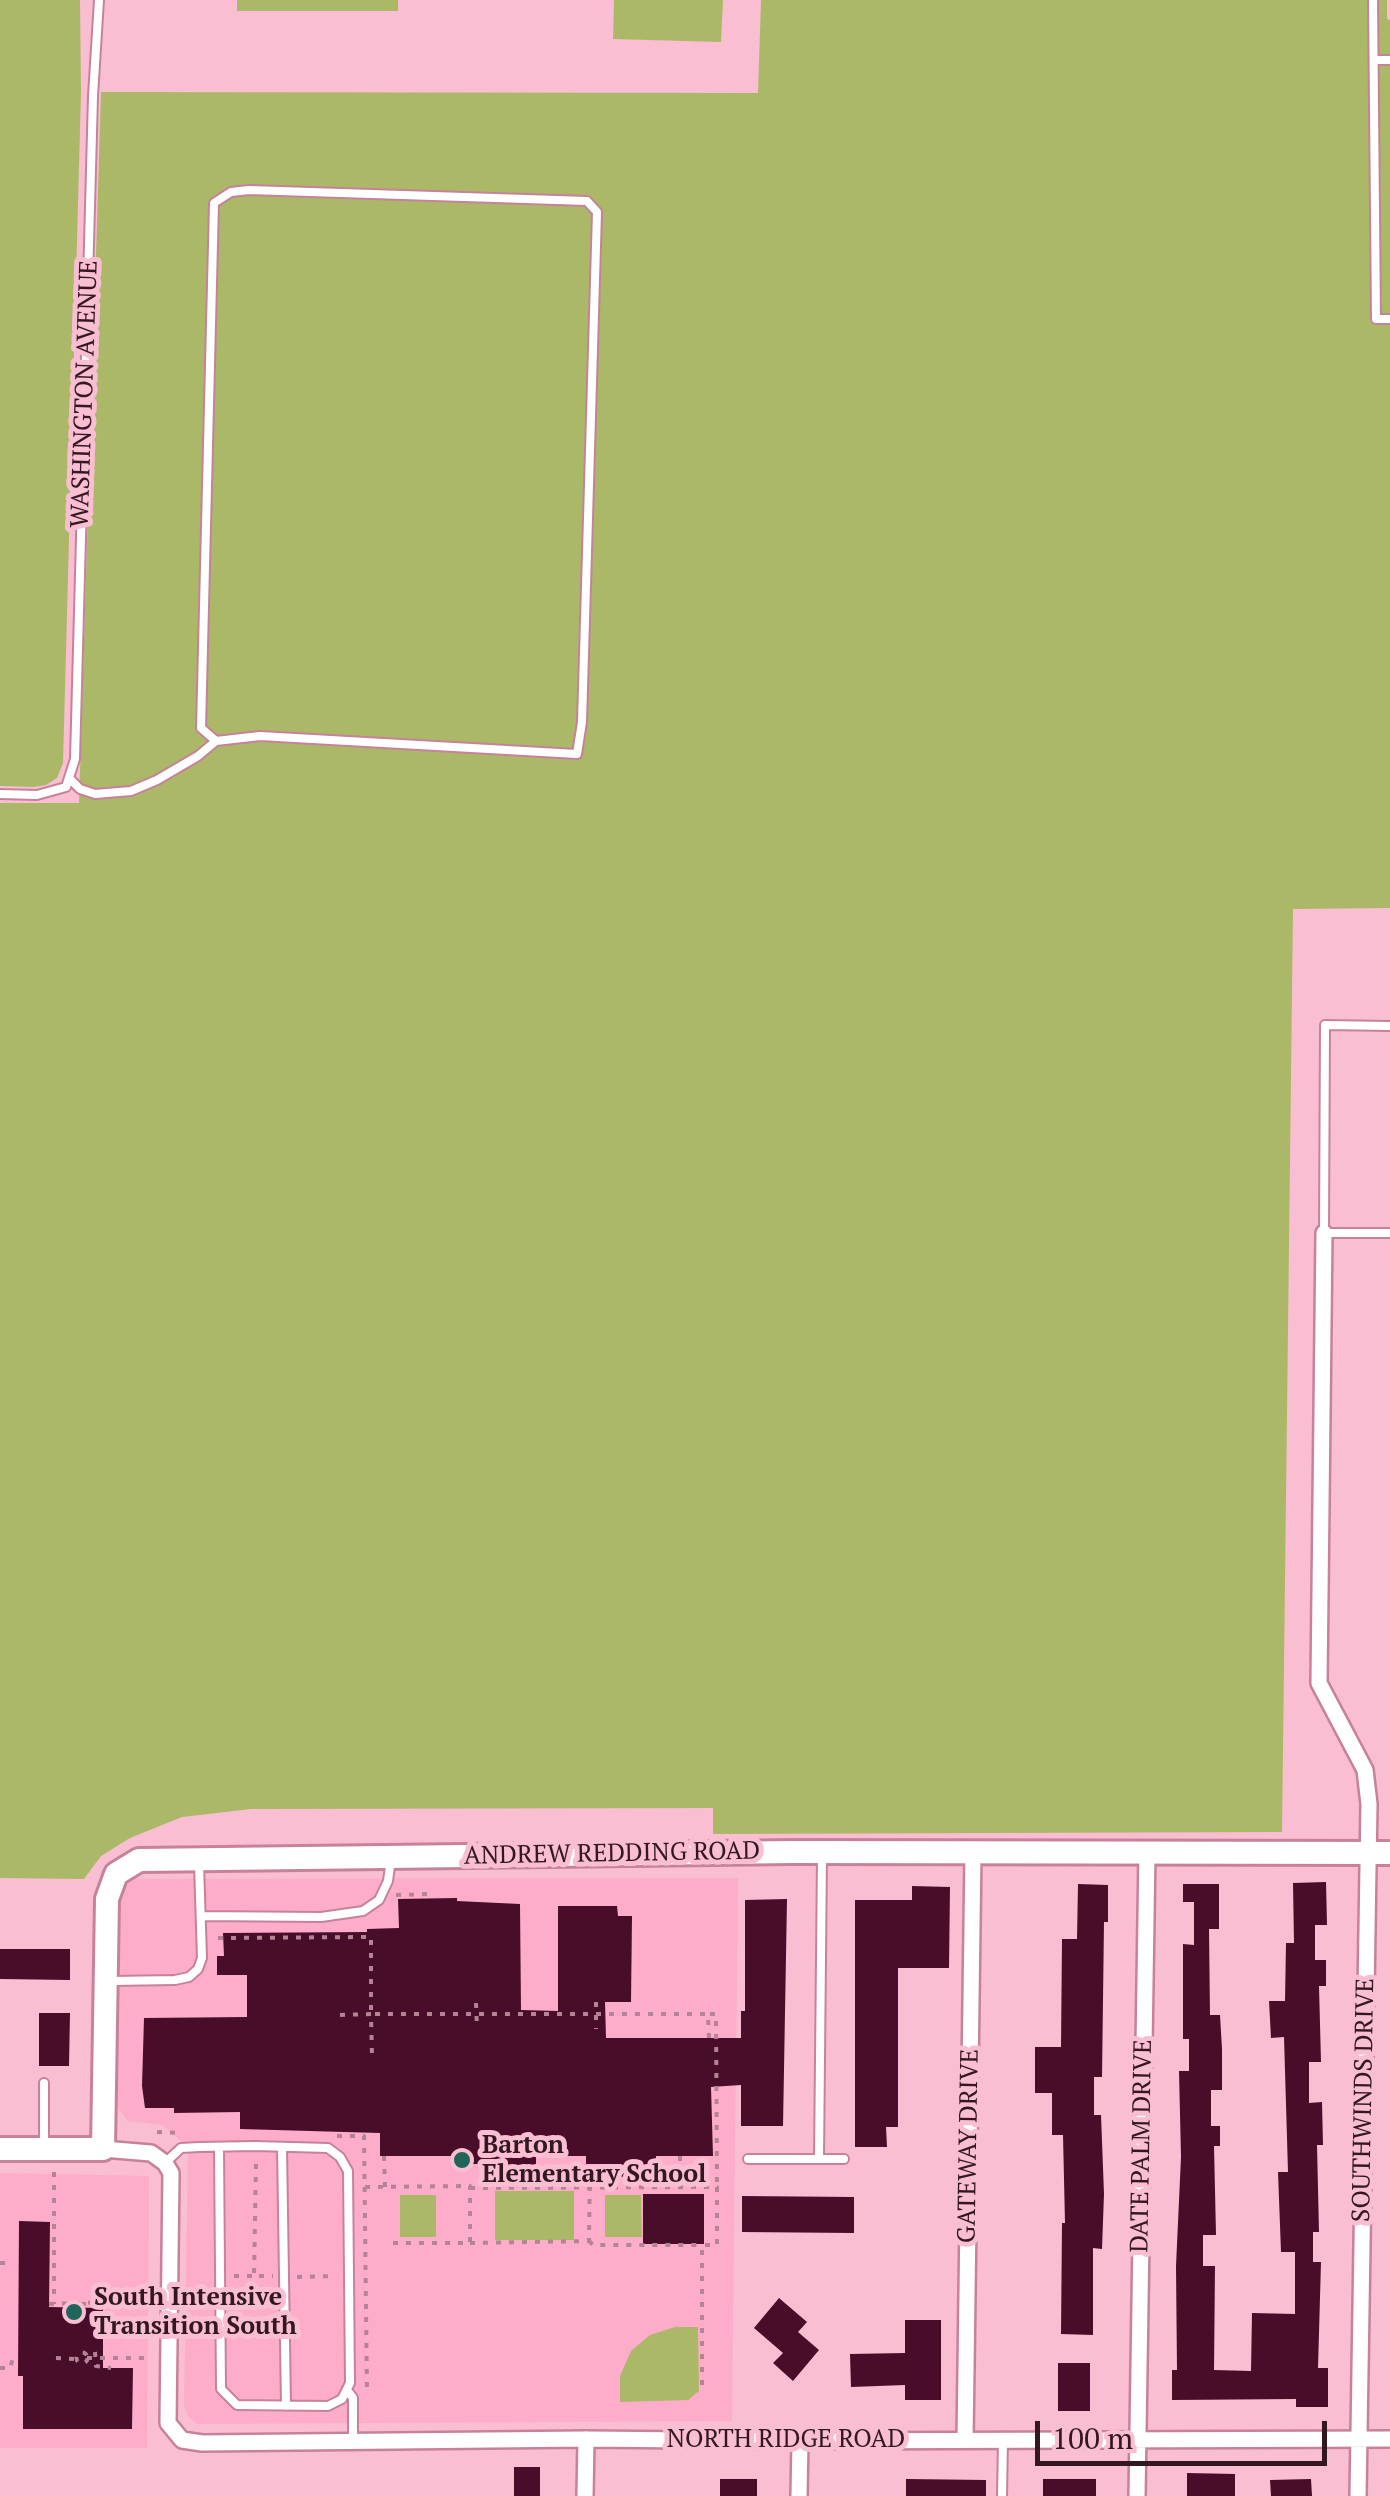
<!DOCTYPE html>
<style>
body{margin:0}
#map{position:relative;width:1390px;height:2496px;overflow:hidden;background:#f9bed1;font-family:"PT Serif",serif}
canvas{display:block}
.scale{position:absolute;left:1035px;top:2421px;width:292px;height:45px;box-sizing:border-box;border:5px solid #331822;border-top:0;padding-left:12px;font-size:30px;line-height:35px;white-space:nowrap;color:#331822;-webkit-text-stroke:8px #f9bed1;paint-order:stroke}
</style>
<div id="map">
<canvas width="1390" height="2496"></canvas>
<div class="scale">100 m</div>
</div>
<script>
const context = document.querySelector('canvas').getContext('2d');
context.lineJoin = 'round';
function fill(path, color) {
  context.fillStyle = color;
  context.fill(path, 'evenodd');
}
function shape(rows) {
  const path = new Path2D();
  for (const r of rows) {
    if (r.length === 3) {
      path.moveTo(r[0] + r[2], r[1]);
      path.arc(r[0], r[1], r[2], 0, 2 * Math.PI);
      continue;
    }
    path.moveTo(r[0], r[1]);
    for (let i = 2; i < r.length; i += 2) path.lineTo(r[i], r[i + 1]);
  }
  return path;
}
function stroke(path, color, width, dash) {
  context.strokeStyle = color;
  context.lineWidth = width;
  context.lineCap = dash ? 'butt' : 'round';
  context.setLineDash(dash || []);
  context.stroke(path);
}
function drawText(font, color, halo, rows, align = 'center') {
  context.font = font + ' "PT Serif",serif';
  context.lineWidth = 10;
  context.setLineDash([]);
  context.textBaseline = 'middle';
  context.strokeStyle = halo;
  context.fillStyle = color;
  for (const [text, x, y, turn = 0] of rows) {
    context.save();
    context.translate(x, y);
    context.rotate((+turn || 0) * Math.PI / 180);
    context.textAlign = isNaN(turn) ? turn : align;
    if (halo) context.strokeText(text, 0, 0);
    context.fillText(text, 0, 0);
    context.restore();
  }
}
fill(shape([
 [738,1878,732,2421,197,2424,188,2416,184,2407,188,2148,163,2125,127,2121,115,2102,117,1893,131,1879],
 [0,2173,149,2176,147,2448,0,2448]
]), '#fdadc9');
fill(shape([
 [0,0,80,0,81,92,63,763,57,778,46,785,34,787,0,786],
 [237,0,398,0,398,11,237,11],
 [614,0,723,0,721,42,613,39],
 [761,0,1387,0,1387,19,1390,20,1390,908,1293,909,1282,1832,713,1834,713,1808,251,1809,182,1817,130,1838,101,1856,84,1879,0,1878,0,803,79,803,101,92,758,93],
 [495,2191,574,2191,574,2240,495,2240],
 [400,2195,436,2195,436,2237,400,2237],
 [605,2195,641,2195,642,2237,605,2237],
 [675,2327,698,2327,699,2391,688,2400,620,2402,620,2376,631,2351,650,2335]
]), '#abb868');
fill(shape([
 [1326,1882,1327,1925,1315,1925,1315,1960,1326,1960,1326,1986,1319,1986,1321,2062,1309,2062,1309,2103,1322,2102,1323,2145,1317,2145,1319,2232,1313,2232,1313,2262,1321,2262,1318,2368,1328,2368,1328,2407,1296,2407,1296,2399,1172,2400,1172,2370,1177,2370,1176,2266,1181,2157,1179,2071,1189,2071,1189,2039,1183,2039,1183,1944,1194,1945,1194,1902,1183,1902,1183,1884,1219,1884,1219,1929,1209,1929,1210,2015,1220,2015,1222,2049,1222,2090,1211,2090,1211,2126,1220,2126,1220,2146,1214,2146,1216,2235,1203,2235,1203,2266,1215,2266,1214,2370,1251,2371,1252,2313,1295,2314,1295,2252,1281,2252,1278,2172,1288,2172,1284,2037,1271,2038,1269,2001,1285,2001,1286,1943,1294,1943,1293,1883],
 [1078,1884,1108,1885,1108,1922,1104,1922,1102,2077,1094,2077,1094,2115,1101,2115,1104,2194,1102,2249,1093,2248,1093,2335,1061,2334,1062,2223,1065,2223,1063,2135,1052,2135,1052,2093,1035,2093,1035,2047,1061,2047,1062,1939,1077,1939],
 [912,1886,950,1887,949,1968,898,1968,898,2127,886,2127,887,2147,855,2147,855,1900,912,1900],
 [457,1898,457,1901,520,1904,521,2010,558,2011,558,1906,617,1906,618,1916,632,1916,631,2002,605,2002,606,2038,741,2038,741,2011,745,2011,745,1900,787,1899,783,2126,741,2126,741,2085,711,2087,713,2156,656,2156,656,2177,628,2177,606,2176,606,2164,586,2164,586,2156,536,2156,536,2177,486,2177,485,2164,466,2164,465,2156,380,2156,380,2133,240,2129,240,2112,174,2113,174,2108,145,2108,142,2086,144,2018,247,2017,247,1975,217,1975,217,1956,224,1956,223,1933,367,1932,367,1929,399,1928,398,1899],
 [0,1949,70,1949,70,1980,0,1979],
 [39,2013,70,2013,69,2066,39,2066],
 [643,2194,704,2194,704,2244,643,2244],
 [742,2196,854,2197,854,2233,742,2232],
 [19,2221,50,2222,49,2307,103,2308,103,2368,133,2368,132,2429,23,2429,23,2376,18,2376],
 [779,2298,807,2322,798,2332,819,2350,793,2381,773,2363,783,2353,754,2328],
 [905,2320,941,2320,941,2400,905,2400,905,2385,851,2387,850,2354,905,2353],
 [1058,2363,1090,2363,1090,2411,1058,2411],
 [514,2467,540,2467,540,2496,514,2496],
 [1187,2473,1235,2474,1235,2496,1187,2496],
 [720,2479,757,2479,757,2496,720,2496],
 [906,2479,986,2480,986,2496,906,2496],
 [1043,2479,1096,2479,1096,2496,1043,2496],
 [1311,2479,1312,2496,1271,2496,1270,2480]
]), '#480e29');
const lane = shape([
 [1373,0,1376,319,1390,319],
 [1374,60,1390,60],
 [70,779,80,789,95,794,131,791,157,780,198,756,216,741,260,736,577,754,582,722,597,212,587,201,249,190,231,192,214,203,201,728,216,741],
 [0,794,37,795,66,787,75,759,93,96,99,0],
 [1390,1026,1325,1025,1324,1233,1390,1233],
 [201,1916,321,1917,363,1911,379,1900,388,1881,391,1859],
 [111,1981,175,1980,189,1977,198,1969,202,1958,199,1864],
 [44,2145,44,2083],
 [282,2147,286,2406],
 [748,2159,819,2159,822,1857],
 [819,2159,844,2159],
 [166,2162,181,2148,199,2147,255,2146,328,2148,340,2157,348,2171,350,2383,342,2399,328,2406,237,2405,221,2389,219,2147],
 [347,2390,353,2398,353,2442],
 [1002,2496,1003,2440]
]);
const street = shape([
 [1324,1233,1319,1683,1365,1770,1369,1804,1358,2496],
 [103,2149,151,2153,165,2163,171,2173,168,2423,182,2440,202,2443,586,2439,800,2441,1390,2439],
 [965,2440,973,1853],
 [585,2496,586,2439],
 [799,2496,800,2441],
 [1137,2496,1147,1853]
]);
const secondary = shape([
 [0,2149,103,2149,107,1899,116,1874,139,1860,794,1852,1390,1853]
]);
stroke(lane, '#c7829a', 12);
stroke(street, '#c7829a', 20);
stroke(secondary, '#c7829a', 28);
stroke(shape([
 [396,1895,431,1894,431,1898],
 [218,1938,371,1937,371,2014,708,2014],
 [596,2002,596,2029],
 [476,2003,477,2029],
 [340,2015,371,2014,372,2056],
 [709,2038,708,2014,716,2014,717,2187],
 [157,2132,182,2133],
 [337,2136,364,2136,367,2394],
 [384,2156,385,2187],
 [680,2156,680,2187],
 [256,2164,254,2276,273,2276],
 [54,2172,54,2304],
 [629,2177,629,2187],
 [365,2187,470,2186,470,2243,388,2243],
 [470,2188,717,2187,717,2245,702,2245,702,2392],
 [589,2241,593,2245,702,2245],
 [470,2243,589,2241,590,2166,559,2166,559,2156],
 [0,2263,7,2263],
 [234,2276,254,2276],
 [297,2277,336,2276],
 [49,2304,151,2301],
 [81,2304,98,2304,98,2308],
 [95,2352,96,2366,111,2368],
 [82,2358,5.5],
 [56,2358,76,2359],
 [87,2358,150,2358],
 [0,2368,10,2368,13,2358,18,2358]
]), '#b48494', 4, [5, 8]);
stroke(lane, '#fff', 8);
stroke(street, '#fff', 15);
stroke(secondary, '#fff', 22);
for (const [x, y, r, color] of [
 [462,2160,10,"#206557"],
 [74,2312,10,"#206557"]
]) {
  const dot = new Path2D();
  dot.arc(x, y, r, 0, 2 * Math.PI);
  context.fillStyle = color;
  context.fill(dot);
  stroke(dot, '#f9bed1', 4);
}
drawText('25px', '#331822', '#f9bed1', [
 ["WASHINGTON AVENUE",85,394,-88],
 ["ANDREW REDDING ROAD",612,1854,-1],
 ["SOUTHWINDS DRIVE",1364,2100,-89],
 ["GATEWAY DRIVE",969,2146,-89],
 ["DATE PALM DRIVE",1142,2146,-89],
 ["NORTH RIDGE ROAD",786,2440]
]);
drawText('bold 25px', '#331822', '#f9bed1', [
 ["Barton",482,2146],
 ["Elementary School",482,2175],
 ["South Intensive",94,2298],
 ["Transition South",94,2327]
], 'left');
</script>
